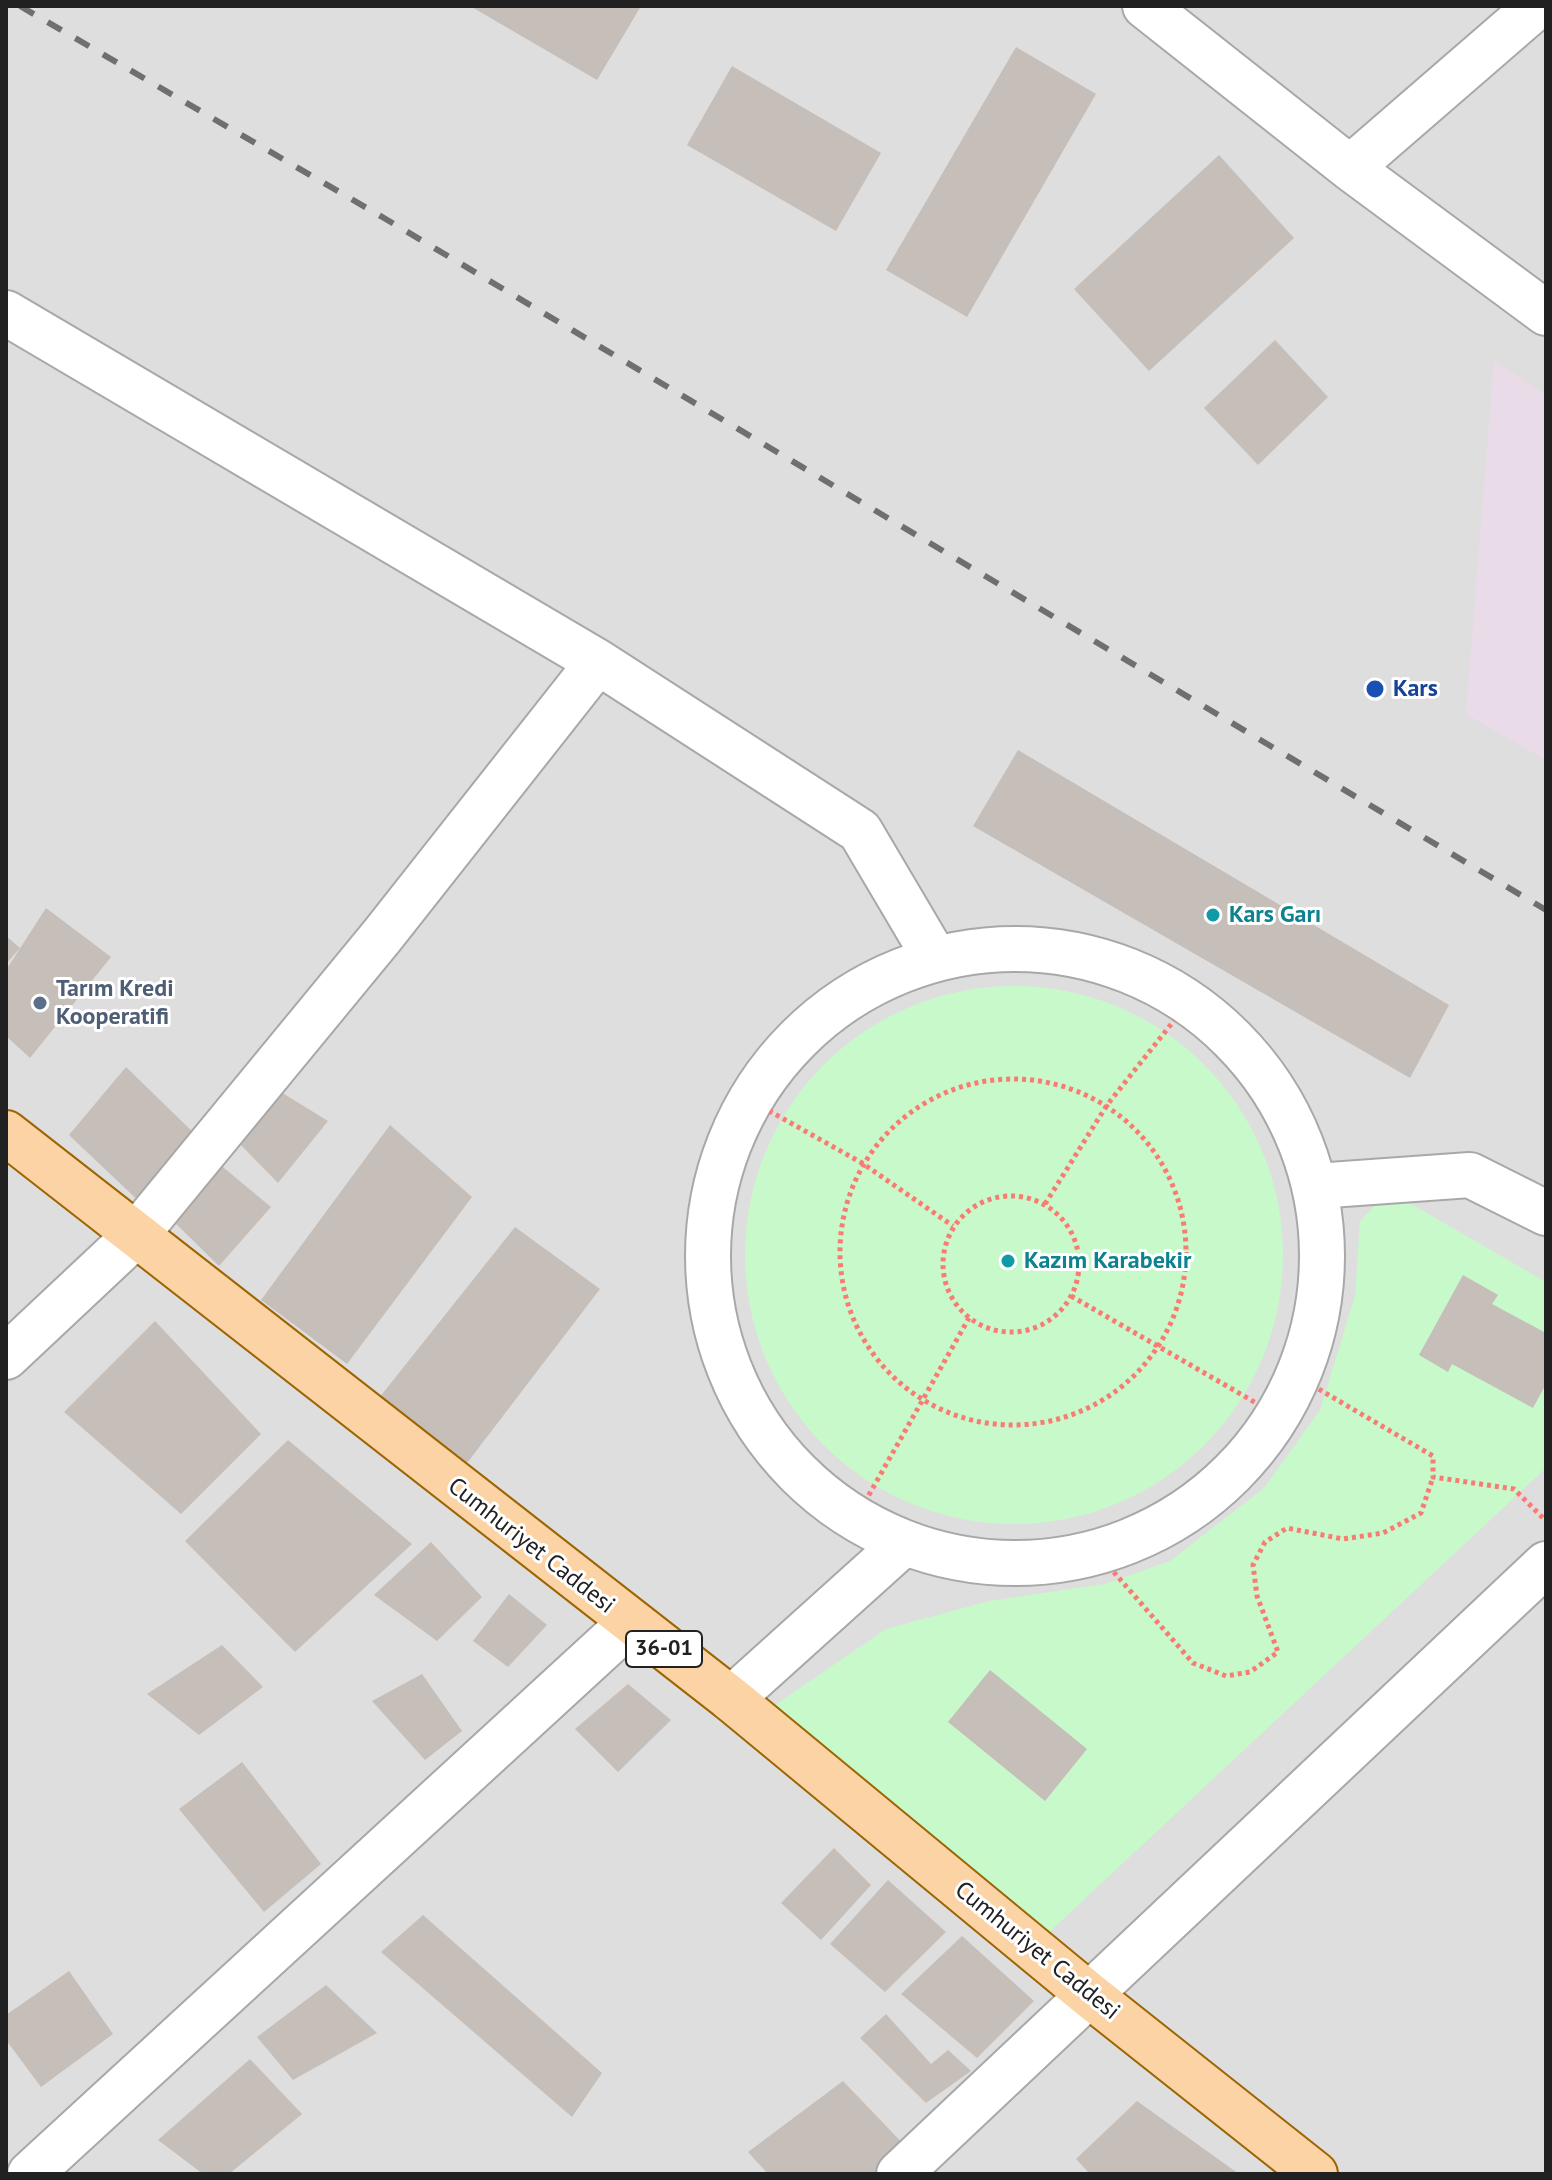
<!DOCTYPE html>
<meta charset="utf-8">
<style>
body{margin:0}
#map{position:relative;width:1552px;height:2180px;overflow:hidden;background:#f1eee8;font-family:"PT Sans",sans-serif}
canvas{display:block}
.frame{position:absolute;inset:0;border:8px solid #212121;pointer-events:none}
</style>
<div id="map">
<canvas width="1552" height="2180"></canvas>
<div class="frame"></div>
</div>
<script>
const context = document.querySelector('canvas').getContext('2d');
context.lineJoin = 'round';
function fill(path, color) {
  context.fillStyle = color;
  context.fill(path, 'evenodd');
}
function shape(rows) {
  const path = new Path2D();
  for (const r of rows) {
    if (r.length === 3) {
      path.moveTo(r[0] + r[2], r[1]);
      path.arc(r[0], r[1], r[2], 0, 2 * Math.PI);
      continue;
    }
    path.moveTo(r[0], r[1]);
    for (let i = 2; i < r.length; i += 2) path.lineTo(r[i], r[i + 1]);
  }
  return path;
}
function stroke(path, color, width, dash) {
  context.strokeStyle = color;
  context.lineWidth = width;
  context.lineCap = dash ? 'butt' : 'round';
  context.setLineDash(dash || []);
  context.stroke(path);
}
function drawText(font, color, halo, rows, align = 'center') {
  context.font = font + ' "PT Sans",sans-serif';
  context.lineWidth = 6;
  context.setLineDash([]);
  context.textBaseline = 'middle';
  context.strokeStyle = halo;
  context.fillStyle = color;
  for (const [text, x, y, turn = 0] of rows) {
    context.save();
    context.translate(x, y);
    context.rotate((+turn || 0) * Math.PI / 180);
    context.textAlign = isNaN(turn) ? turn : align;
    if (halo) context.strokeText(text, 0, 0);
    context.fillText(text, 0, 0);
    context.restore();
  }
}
fill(shape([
 [6,6,1546,6,1546,2174,6,2174]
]), '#dfdedf');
fill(shape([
 [1494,361,1546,395,1546,760,1466,714]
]), '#eadbe8');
fill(shape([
 [1014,1255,269],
 [1379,1201,1406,1201,1546,1282,1546,1468,1046,1935,775,1705,886,1629,989,1601,1105,1584,1170,1561,1264,1488,1320,1410,1355,1296,1360,1221]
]), '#c8f9ca');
fill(shape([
 [470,6,641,6,597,80],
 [1016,47,1096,94,967,317,886,270],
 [732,66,881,153,836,231,687,145],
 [1219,155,1294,238,1149,371,1074,289],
 [1275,340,1328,397,1258,465,1204,408],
 [1018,750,1449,1005,1410,1078,973,826],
 [46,908,111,957,30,1058,6,1036,6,970],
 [6,936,20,948,6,964],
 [126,1067,200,1139,145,1207,69,1135],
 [276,1089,328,1121,278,1183,235,1139],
 [390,1125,472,1197,347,1364,261,1300],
 [218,1163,271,1207,219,1266,171,1219],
 [515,1227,600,1289,467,1463,379,1398],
 [1463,1275,1498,1295,1492,1304,1546,1333,1546,1384,1533,1408,1452,1364,1448,1372,1419,1355],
 [155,1321,261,1434,181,1514,64,1412],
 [288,1440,412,1544,295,1652,185,1541],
 [431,1542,482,1597,437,1641,374,1595],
 [509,1594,547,1625,508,1667,473,1641],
 [222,1645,263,1687,199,1735,147,1694],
 [990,1670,1087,1749,1045,1801,948,1722],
 [422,1674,462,1731,425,1760,372,1701],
 [628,1684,671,1720,618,1772,575,1729],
 [242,1762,321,1864,264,1912,179,1809],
 [834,1848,871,1885,821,1940,781,1903],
 [888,1880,946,1932,885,1992,830,1944],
 [423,1915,602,2073,572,2117,381,1952],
 [962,1936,1034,2001,977,2058,901,1994],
 [69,1971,113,2034,41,2087,6,2040,6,2015],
 [326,1985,377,2033,293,2080,257,2037],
 [886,2014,931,2064,948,2050,971,2071,926,2103,860,2038],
 [250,2059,302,2114,229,2174,203,2174,158,2140],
 [843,2081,910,2151,885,2174,768,2174,748,2152],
 [1137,2101,1239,2174,1090,2174,1076,2159]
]), '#c6beb8');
const minor = shape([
 [1145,6,1350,168,1546,313],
 [1350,168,1537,6],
 [6,313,598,662,860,831,935,958],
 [1015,1256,307],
 [1316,1186,1470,1175,1546,1213],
 [6,1357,136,1235,382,936,598,662],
 [731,1699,903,1544],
 [30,2174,630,1623],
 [899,2174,1546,1564]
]);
const major = shape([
 [6,1133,731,1699,1088,1994,1315,2174]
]);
stroke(minor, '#a8a8a8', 48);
stroke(major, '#9d6502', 48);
stroke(shape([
 [1013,1252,173],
 [748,1099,862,1163,953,1226],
 [1011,1264,68],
 [1045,1204,1107,1105,1184,1008],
 [1071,1296,1277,1415],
 [1298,1377,1433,1456,1433,1477,1514,1489,1546,1521],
 [853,1523,969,1318],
 [1098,1554,1193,1663,1226,1676,1250,1672,1278,1652,1257,1596,1253,1565,1265,1542,1287,1528,1343,1539,1383,1533,1421,1513,1433,1477]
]), '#f87c73', 5, [4, 4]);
stroke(minor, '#fff', 44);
stroke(major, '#fbd3a4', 44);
stroke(shape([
 [20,6,384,218,1546,910]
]), '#6f6f6f', 6, [16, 16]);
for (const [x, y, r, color] of [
 [1375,689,10,"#1a4fb4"],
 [1213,915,8,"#0f9aa8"],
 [40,1003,8,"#5c6f8a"],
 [1008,1261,8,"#0f9aa8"]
]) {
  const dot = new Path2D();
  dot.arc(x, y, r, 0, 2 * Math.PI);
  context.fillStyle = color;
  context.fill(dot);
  stroke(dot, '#fff', 3);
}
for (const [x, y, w] of [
 [664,1649,76]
]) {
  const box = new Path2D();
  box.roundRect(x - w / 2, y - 18, w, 36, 6);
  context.fillStyle = '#fff';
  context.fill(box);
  stroke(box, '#212121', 2);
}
drawText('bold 22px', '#212121', null, [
 ["36-01",664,1649]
]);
drawText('bold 24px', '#164399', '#fff', [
 ["Kars",1393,689]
], 'left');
drawText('bold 24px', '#0d838f', '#fff', [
 ["Kars Garı",1229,915],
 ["Kazım Karabekir",1024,1261]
], 'left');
drawText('bold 24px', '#4e5e75', '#fff', [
 ["Tarım Kredi",56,989],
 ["Kooperatifi",56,1017]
], 'left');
drawText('24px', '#212121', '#fff', [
 ["Cumhuriyet Caddesi",531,1546,38],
 ["Cumhuriyet Caddesi",1037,1951,39]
]);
</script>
